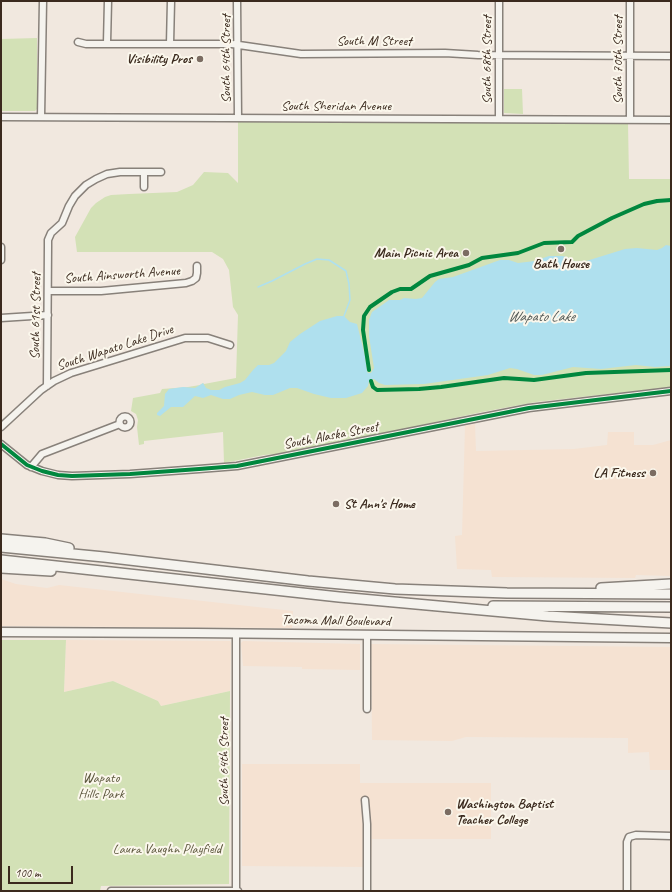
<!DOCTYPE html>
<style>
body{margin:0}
#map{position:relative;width:672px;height:892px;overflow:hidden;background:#f1e8df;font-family:Caveat,sans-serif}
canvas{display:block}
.frame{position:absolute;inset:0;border:2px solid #3b2a1e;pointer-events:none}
.scale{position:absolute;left:8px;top:866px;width:65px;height:18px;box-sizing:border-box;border:2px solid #3b2a1e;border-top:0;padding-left:5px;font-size:12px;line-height:14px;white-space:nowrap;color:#3b2a1e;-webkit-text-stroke:3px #fbf7ec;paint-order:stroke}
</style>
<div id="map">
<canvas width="672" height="892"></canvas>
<div class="frame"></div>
<div class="scale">100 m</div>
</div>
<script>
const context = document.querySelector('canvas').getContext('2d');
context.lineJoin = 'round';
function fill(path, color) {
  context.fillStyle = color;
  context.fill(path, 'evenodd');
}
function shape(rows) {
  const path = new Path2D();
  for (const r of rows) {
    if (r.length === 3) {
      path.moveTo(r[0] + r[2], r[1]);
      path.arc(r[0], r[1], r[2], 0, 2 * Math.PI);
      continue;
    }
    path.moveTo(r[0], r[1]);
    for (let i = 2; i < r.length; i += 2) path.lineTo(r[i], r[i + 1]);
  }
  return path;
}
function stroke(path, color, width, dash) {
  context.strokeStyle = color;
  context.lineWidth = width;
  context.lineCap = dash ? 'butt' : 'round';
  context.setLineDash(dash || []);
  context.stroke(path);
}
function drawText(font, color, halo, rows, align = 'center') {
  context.font = font + ' Caveat,sans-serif';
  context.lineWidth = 4;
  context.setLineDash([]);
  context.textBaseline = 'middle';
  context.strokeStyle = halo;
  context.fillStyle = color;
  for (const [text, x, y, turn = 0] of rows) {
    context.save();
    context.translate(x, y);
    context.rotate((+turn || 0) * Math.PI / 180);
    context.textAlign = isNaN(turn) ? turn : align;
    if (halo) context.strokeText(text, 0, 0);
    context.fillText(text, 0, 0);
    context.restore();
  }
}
fill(shape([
 [475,424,476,451,574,449,607,445,608,432,634,432,634,445,653,445,671,440,671,576,636,575,635,578,492,577,491,570,457,569,455,536,462,535,465,426],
 [1,579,16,584,47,588,59,585,293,611,292,628,1,626],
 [66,640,230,641,231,643,230,691,161,706,158,701,113,681,64,692],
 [243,641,360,644,360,670,302,669,302,667,243,666,241,643],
 [371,644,671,647,671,770,650,770,649,752,628,753,628,738,466,737,452,741,372,740],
 [242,764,360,764,360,783,491,783,491,839,372,839,371,867,242,866]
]), '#f5e2d2');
fill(shape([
 [37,38,37,109,35,111,1,111,1,39],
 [504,89,522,89,523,114,504,113],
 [238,122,628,123,629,179,671,179,671,387,536,402,482,412,380,434,276,454,264,455,224,463,223,432,144,441,144,444,139,445,137,427,138,420,136,414,131,411,133,398,160,393,162,389,188,387,200,385,203,383,204,384,236,378,238,315,233,307,229,270,223,259,212,252,77,252,75,237,91,208,96,203,105,197,111,195,129,194,177,192,193,185,204,172,228,173,238,183],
 [1,640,66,640,64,692,113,681,158,701,161,706,230,691,229,884,101,886,100,891,1,891]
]), '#d3e1b6');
fill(shape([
 [666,245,671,246,671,366,655,367,636,365,601,369,573,367,542,375,534,375,517,369,510,368,488,375,424,384,385,385,379,383,374,379,369,381,368,386,362,393,346,398,331,398,314,394,297,388,290,388,273,395,265,395,252,392,239,395,230,399,223,399,211,395,203,398,195,396,183,407,171,407,160,416,157,415,157,413,164,406,165,394,169,389,183,387,195,388,203,383,206,388,211,390,219,390,225,387,240,383,245,380,253,370,258,365,269,365,274,363,286,351,290,342,300,334,320,321,337,316,344,316,350,322,357,324,365,356,367,371,368,373,371,373,374,368,369,336,369,320,372,312,389,300,400,300,404,298,416,299,422,298,435,282,439,279,453,277,500,260,509,260,518,263,535,261,549,256,562,256,567,257,574,261,583,262,625,249,637,248,657,250,662,248]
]), '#afe0ee');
stroke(shape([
 [258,287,272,281,305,264,317,259,329,260,346,271,349,284,350,300,344,316]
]), '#afe0ee', 1.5);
const minor = shape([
 [237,1,238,118],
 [630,1,630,119],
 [78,42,86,44,232,44,301,54,445,53,478,55,671,56],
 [107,43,108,1],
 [170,44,171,1],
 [1,117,671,120],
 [41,117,43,1],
 [499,118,499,1],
 [144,187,144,172],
 [1,247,1,260],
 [48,291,101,291,186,283,192,281,196,278,197,273,197,266],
 [1,318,48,315],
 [47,386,48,246,48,240,51,233,62,223,69,206,75,196,86,185,96,179,107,174,120,172,161,172],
 [125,422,5.5],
 [1,427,41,390,54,381,71,373,185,338,208,338,230,345],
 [1,444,27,465,42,471,58,475,72,476,130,474,199,469,237,466,529,408,671,391],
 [31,467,42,454,120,424],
 [367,635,367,709],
 [365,800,367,824,367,891],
 [111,891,238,891],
 [236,891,236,633],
 [627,891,627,842,629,837,636,835,671,836]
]);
const major = shape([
 [1,632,196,633,671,638]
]);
const highway = shape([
 [1,539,45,543,69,548],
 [1,547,104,557,308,581,395,589,507,593,671,594],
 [1,560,339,597,548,616,671,623],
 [1,568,51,571],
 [601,588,671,584],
 [493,606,671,607]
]);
stroke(minor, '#88817a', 9);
stroke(major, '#88817a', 11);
stroke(highway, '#88817a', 12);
stroke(minor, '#f5f3ee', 6);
stroke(major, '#f5f3ee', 8);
stroke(highway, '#f5f3ee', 9);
stroke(shape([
 [369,370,363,330,364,316,370,307,392,292,400,289,411,289,430,276,469,265,482,258,518,253,544,243,572,242,578,236,612,218,644,204,657,201,671,200],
 [371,381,373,387,377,390,419,389,441,387,504,378,534,380,586,373,671,370],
 [1,444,27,465,42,471,58,475,72,476,130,474,199,469,237,466,529,408,671,391]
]), '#00873e', 4);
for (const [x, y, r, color] of [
 [200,59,4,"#7b6c62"],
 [561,249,4,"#7b6c62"],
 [466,253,4,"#7b6c62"],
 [653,473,4,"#7b6c62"],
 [336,504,4,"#7b6c62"],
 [448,812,4,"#7b6c62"]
]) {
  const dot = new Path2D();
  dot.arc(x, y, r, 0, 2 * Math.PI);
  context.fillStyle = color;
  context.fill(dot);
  stroke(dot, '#fbf7ec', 1.5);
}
drawText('14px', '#3b2a1e', '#fbf7ec', [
 ["South M Street",374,41],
 ["South 64th Street",226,59,-90],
 ["South 68th Street",487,60,-90],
 ["South 70th Street",618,60,-90],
 ["South Sheridan Avenue",336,106],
 ["South Ainsworth Avenue",122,275,-4],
 ["South 61st Street",36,316,-89],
 ["South Wapato Lake Drive",115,348,-18],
 ["South Alaska Street",331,436,-11],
 ["Tacoma Mall Boulevard",336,621,1],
 ["South 64th Street",224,762,-90]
]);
drawText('bold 14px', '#3b2a1e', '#fbf7ec', [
 ["Visibility Pros",192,59],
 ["Main Picnic Area",458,253],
 ["Bath House",561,264,"center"],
 ["LA Fitness",645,473],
 ["St Ann's Home",344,504,"left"],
 ["Washington Baptist",456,804,"left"],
 ["Teacher College",456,820,"left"]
], 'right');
drawText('14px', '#5b563c', '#fbf7ec', [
 ["Wapato",101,778],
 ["Hills Park",101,794],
 ["Laura Vaughn Playfield",167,849]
]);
drawText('italic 15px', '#515754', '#fbf7ec', [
 ["Wapato Lake",541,317]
]);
</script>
